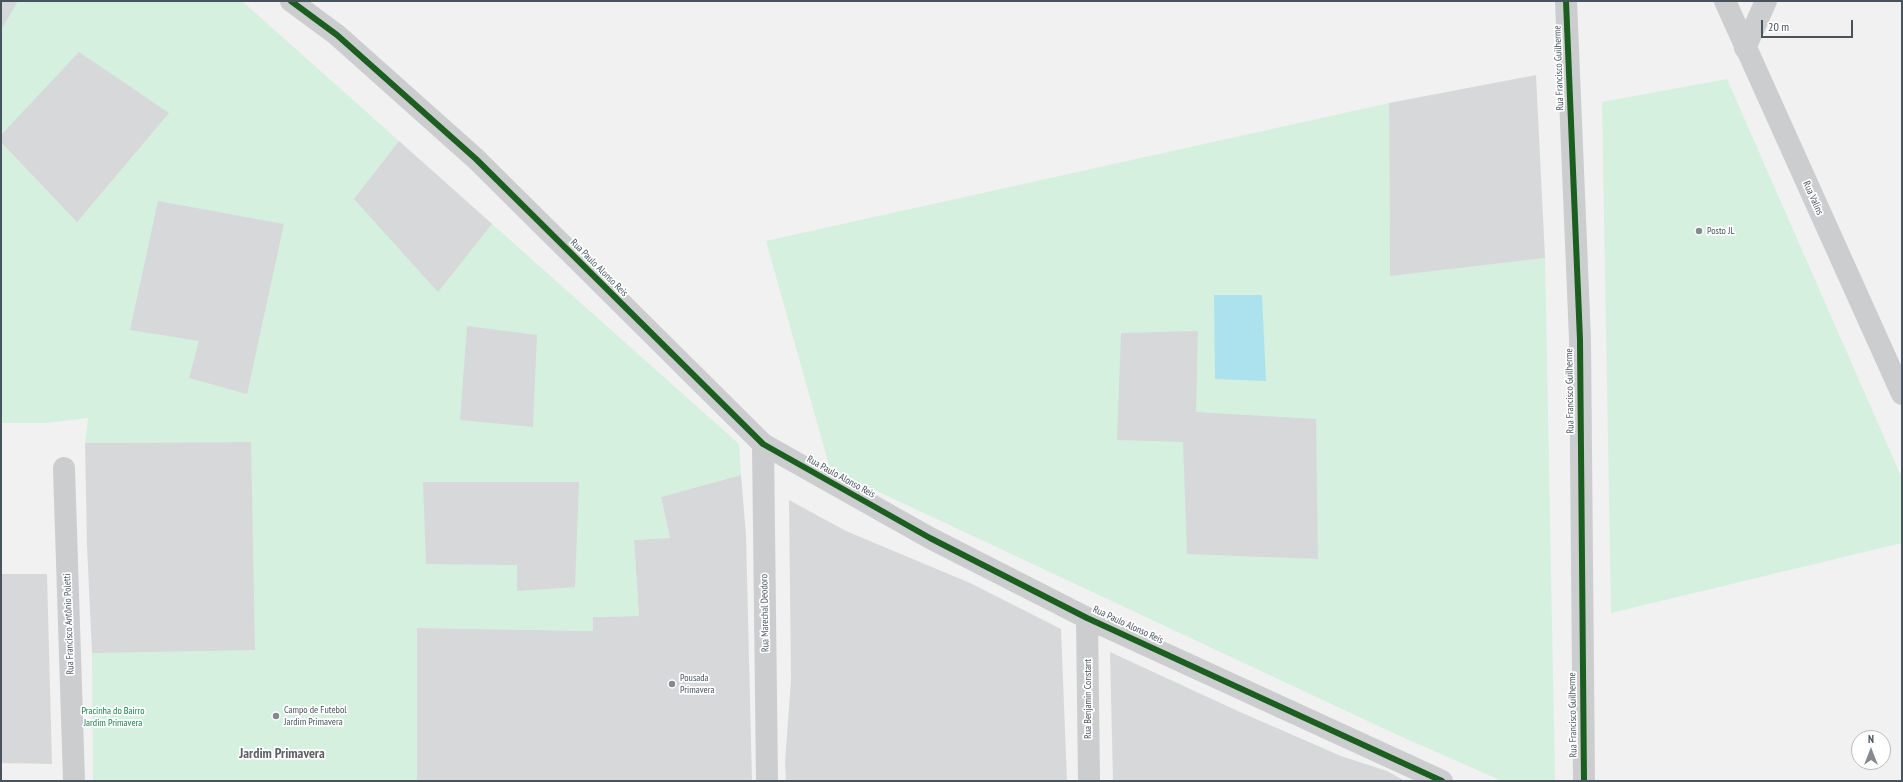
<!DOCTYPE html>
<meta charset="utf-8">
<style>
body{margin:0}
#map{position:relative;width:1903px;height:782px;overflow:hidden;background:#f1f1f1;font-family:"PT Sans Narrow",sans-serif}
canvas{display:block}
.frame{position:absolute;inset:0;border:2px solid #48545d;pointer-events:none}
.north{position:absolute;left:1851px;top:730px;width:40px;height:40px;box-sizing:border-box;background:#fff;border:1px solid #b6bbbe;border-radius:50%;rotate:0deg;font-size:11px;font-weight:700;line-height:16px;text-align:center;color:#48545d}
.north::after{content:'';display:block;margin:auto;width:14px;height:18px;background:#838b91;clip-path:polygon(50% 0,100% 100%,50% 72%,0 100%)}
.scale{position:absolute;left:1761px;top:20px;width:92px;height:18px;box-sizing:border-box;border:2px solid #48545d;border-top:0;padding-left:5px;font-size:12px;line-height:14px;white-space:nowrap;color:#48545d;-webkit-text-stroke:3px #fff;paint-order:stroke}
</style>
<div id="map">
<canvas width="1903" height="782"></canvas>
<div class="frame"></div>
<div class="north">N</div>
<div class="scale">20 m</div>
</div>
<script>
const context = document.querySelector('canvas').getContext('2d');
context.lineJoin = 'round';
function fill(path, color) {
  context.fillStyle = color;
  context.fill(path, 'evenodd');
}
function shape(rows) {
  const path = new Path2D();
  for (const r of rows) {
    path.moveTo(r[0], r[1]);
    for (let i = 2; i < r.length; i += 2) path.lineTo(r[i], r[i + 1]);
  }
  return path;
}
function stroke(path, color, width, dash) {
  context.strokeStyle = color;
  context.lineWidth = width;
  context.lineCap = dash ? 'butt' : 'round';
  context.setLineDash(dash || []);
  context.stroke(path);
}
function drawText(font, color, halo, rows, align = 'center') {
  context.font = font + ' "PT Sans Narrow",sans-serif';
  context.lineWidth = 3.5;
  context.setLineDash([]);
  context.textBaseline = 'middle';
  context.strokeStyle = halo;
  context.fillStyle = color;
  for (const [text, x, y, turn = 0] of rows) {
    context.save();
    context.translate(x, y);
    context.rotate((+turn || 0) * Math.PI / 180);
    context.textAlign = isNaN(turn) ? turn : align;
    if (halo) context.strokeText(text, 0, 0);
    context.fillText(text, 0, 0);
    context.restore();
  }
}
fill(shape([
 [1,1,242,1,739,444,741,475,661,497,670,538,634,540,639,616,593,617,593,631,417,628,417,781,93,781,92,653,251,442,85,443,88,418,46,423,1,423],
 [1727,79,1902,478,1902,543,1611,613,1602,102],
 [1389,103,1390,275,1545,258,1555,781,1502,781,1391,732,830,469,766,241]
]), '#d6f0df');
fill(shape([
 [1214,295,1262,295,1266,381,1215,379]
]), '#ace2ed');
fill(shape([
 [1,1,18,1,1,30],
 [79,52,169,113,77,222,1,142,1,135],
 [1536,75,1545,258,1390,276,1389,103],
 [399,141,492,224,438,292,354,199],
 [158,201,284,224,247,394,189,378,199,341,130,330],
 [467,326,537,335,533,427,460,420],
 [1198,331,1196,412,1316,419,1318,559,1187,554,1183,442,1117,440,1121,333],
 [251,442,255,650,92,653,87,546,85,443],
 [741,475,746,535,752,781,417,781,417,628,593,631,593,617,639,616,634,540,670,538,661,497],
 [423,482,579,482,575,587,517,591,517,565,426,564],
 [789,500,846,531,970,583,1061,629,1067,781,786,781,785,762,791,680],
 [1,574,47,574,52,764,1,763],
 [1110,652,1240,712,1341,756,1387,771,1405,781,1113,781]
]), '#d7d8d9');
stroke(shape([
 [291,1,337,35,476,159,763,444,930,538,1087,618,1442,781],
 [1566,1,1580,340,1584,781],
 [1725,1,1902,394],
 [1745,48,1766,1],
 [763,444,767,781],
 [64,468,74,781],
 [1087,618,1089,781]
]), '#cbcdcf', 22);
stroke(shape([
 [291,1,337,35,476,159,763,444,930,538,1087,618,1442,781],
 [1566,1,1580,340,1584,781]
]), '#1b5e20', 6);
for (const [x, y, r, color] of [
 [1699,231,4,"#838b91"],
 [672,684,4,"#838b91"],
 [276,716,4,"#838b91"]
]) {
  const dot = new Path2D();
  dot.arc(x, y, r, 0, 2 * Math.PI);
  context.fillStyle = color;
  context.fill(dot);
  stroke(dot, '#fff', 1.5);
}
drawText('10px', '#48545d', '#fff', [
 ["Rua Francisco Guilherme",1559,68,-92],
 ["Rua Valins",1813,198,66],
 ["Rua Paulo Alonso Reis",599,268,45],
 ["Rua Francisco Guilherme",1570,391,-91],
 ["Rua Paulo Alonso Reis",841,477,29],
 ["Rua Marechal Deodoro",765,613,-91],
 ["Rua Francisco Antônio Poletti",69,624,-92],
 ["Rua Paulo Alonso Reis",1128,625,25],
 ["Rua Benjamin Constant",1088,699,-90],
 ["Rua Francisco Guilherme",1573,715,-91]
]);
drawText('10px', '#48545d', '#fff', [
 ["Posto JL",1707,231],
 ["Pousada",680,678],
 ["Primavera",680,690],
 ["Campo de Futebol",284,710],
 ["Jardim Primavera",284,722]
], 'left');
drawText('10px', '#197f47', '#fff', [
 ["Pracinha do Bairro",113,711],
 ["Jardim Primavera",113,723]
]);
drawText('bold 14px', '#5d6165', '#fff', [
 ["Jardim Primavera",282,754]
]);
</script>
